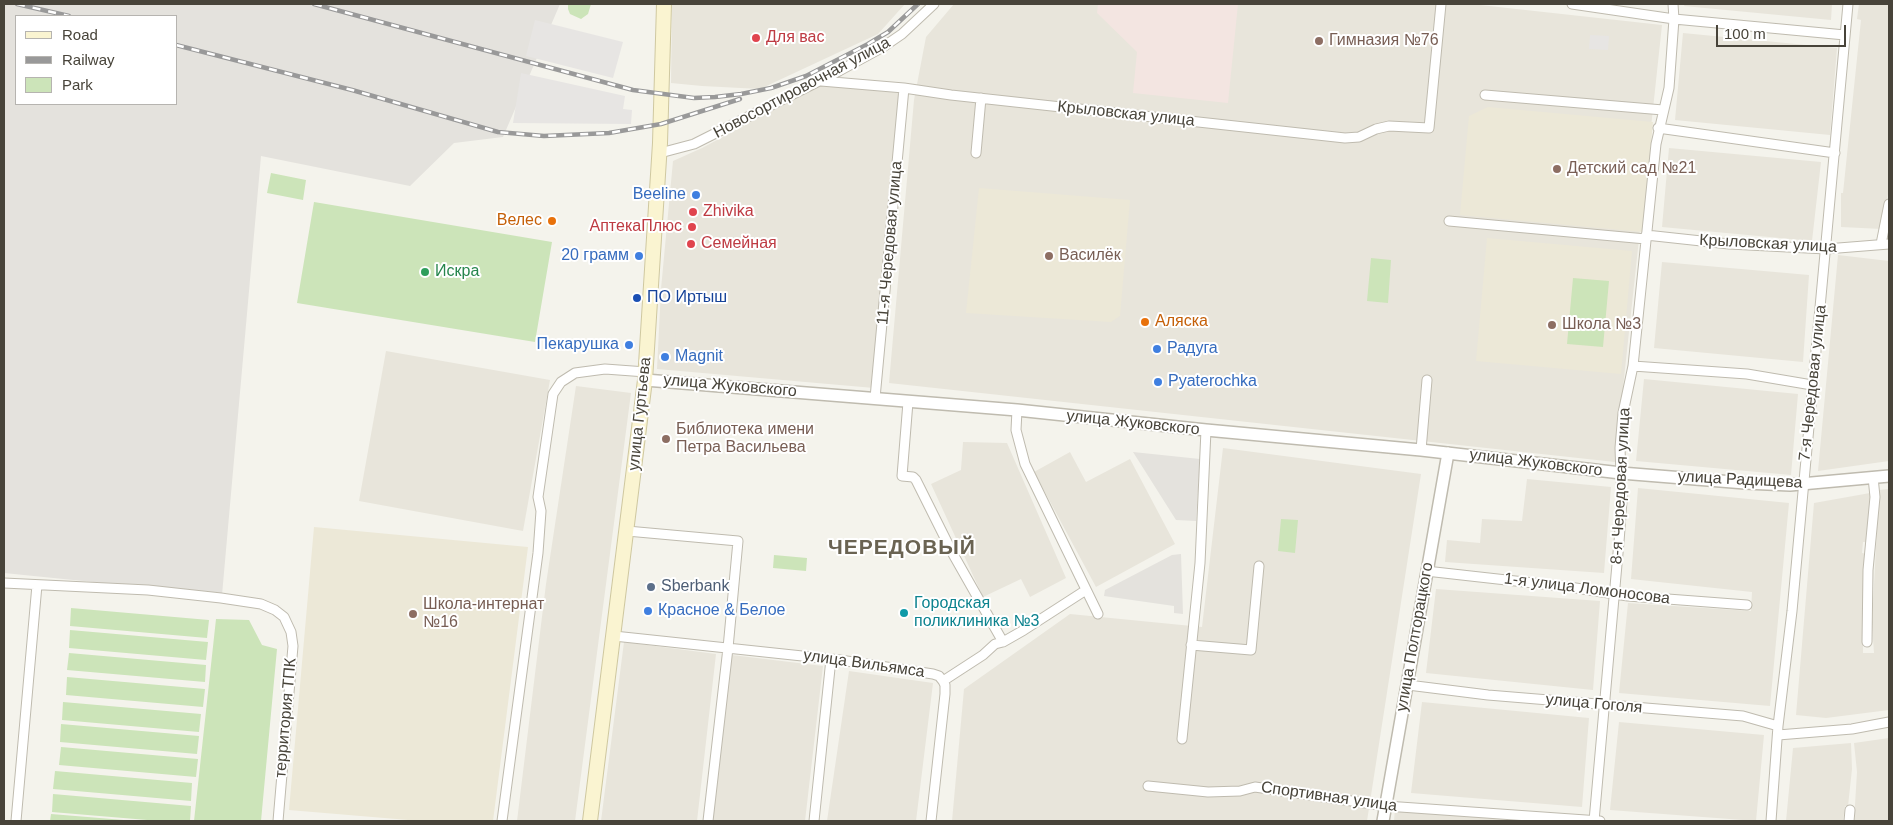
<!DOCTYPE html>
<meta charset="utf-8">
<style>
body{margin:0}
#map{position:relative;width:1893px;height:825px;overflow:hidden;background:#f4f3ec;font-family:Arial,sans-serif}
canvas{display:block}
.frame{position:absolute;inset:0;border:5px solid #48443a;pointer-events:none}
.legend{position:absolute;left:15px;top:15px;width:162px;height:90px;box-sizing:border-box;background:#fff;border:1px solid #b6b4b0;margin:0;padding:6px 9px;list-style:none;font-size:15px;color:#48443a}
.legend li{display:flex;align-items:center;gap:10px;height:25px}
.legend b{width:25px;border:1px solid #b6b4b0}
.scale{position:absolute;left:1716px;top:25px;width:130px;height:22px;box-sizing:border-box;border:2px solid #48443a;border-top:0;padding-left:6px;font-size:15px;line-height:18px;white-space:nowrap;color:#48443a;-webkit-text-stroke:4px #fff;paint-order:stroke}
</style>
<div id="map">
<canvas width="1893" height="825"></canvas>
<div class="frame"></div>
<ul class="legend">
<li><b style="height:6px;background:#faf4d1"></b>Road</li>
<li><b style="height:6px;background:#999"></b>Railway</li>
<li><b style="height:14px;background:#cce4b9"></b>Park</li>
</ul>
<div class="scale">100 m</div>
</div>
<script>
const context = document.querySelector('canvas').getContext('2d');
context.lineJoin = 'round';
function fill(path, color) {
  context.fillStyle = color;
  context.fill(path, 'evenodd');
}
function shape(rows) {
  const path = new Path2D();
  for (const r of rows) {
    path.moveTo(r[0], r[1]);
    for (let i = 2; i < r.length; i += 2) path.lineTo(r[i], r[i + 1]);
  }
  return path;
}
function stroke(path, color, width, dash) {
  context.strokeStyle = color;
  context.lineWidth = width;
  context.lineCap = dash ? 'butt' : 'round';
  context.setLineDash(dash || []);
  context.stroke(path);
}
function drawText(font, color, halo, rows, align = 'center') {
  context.font = font + ' Arial,sans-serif';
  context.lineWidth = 4;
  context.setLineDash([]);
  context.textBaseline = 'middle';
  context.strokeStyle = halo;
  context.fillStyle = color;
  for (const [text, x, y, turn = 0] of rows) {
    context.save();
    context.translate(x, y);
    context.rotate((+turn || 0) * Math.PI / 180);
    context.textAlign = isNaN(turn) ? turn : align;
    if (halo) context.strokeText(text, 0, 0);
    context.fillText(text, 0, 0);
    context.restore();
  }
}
fill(shape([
 [672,4,905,4,878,34,760,89,702,86,671,83],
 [954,4,1471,4,1662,25,1615,462,889,383,914,100,926,37],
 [1685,4,1832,4,1831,20,1684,6],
 [1859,4,1889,4,1889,188,1882,229,1841,227,1841,193,1843,193,1861,20,1857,19],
 [1683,33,1837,48,1830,135,1675,120],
 [820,85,900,93,874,388,657,369,661,289,673,161,702,148],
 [1669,148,1821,162,1812,241,1662,227],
 [1838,255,1889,261,1889,461,1818,471],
 [1662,262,1809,275,1803,362,1654,348],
 [386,351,550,380,523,531,359,501],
 [1644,379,1798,394,1791,475,1636,461],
 [576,386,631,393,575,821,517,821,546,584],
 [963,442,1007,443,1066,578,1030,597,1021,579,983,597,931,484,961,470],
 [1223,448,1421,474,1367,821,952,821,964,689,1070,614,1202,627],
 [1070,452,1086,482,1130,459,1175,544,1096,587,1034,472],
 [1527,479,1611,487,1604,573,1445,562,1447,540,1480,543,1482,519,1522,521],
 [1638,488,1789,503,1770,706,1619,693,1628,603,1751,611,1752,592,1631,579],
 [1889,489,1889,710,1826,718,1796,715,1814,503,1870,493,1871,517,1868,542,1863,542,1862,553,1867,554,1864,569,1863,653,1874,653,1872,623,1879,490],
 [1436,589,1600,601,1593,690,1426,673],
 [624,642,716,654,697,821,601,821],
 [732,655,823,666,805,821,712,821],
 [849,671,933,683,916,821,827,821],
 [1422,702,1589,718,1582,807,1411,793],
 [1619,722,1764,735,1756,821,1610,810],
 [1889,738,1889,821,1854,821,1857,772,1854,743],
 [1851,743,1852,769,1848,806,1845,806,1843,821,1786,821,1793,748],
 [1395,808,1545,821,1394,821]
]), '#e8e5db');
fill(shape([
 [4,4,560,4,503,137,454,143,410,186,261,156,222,595,4,573],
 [16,16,176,16,176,104,16,104],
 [1133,452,1200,459,1196,521,1176,520],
 [1181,554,1183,614,1174,613,1174,606,1104,596,1105,590,1172,555]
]), '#e4e2dd');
fill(shape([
 [1488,107,1653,122,1643,232,1460,215,1469,116],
 [979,188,1130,200,1120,316,1111,322,966,313],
 [1487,238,1632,251,1621,374,1476,361],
 [314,527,528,547,493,821,420,821,289,810]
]), '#ece8d7');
fill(shape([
 [1098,4,1238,4,1228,103,1133,93,1137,52,1097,13]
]), '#f3e5e1');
fill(shape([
 [568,4,591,4,588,14,581,19,570,14,568,9],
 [271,173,306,180,303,200,267,193],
 [314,202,552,242,535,342,297,303],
 [1371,258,1391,260,1388,303,1367,301],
 [1573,278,1609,281,1603,347,1567,344],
 [1281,519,1298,520,1295,553,1278,551],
 [774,555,807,558,806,571,773,568],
 [71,608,209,620,207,638,70,626],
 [216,619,249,620,262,645,277,649,261,821,194,821],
 [70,630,208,642,206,660,69,648],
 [69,653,206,665,205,682,67,670],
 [67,677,205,689,203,707,66,695],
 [63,702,201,714,199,732,62,720],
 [61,724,199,736,197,754,60,742],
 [61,747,198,759,196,777,59,765],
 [55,771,192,783,191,801,53,789],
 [53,794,191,806,190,821,159,821,52,812],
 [51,814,136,821,50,821]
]), '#cce4b9');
fill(shape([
 [535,20,623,42,613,78,526,56],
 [1590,35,1609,36,1608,50,1589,49],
 [521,73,625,96,623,109,632,110,631,124,513,123]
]), '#e7e5e3');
const minor = shape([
 [1572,4,1674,19,1845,35],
 [821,81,904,88,951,95,1345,138,1359,137,1376,129,1389,126,1429,128,1441,4],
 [1485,95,1663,110],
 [1658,128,1835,153],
 [660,153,694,144,839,71,883,47,902,34,934,4],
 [976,153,981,98],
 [1449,221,1646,239],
 [1646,235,1729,244,1826,249,1889,244],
 [1881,244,1889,204],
 [1633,366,1747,374,1812,385],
 [875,398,904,88],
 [908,402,902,476,913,477,916,480,953,554,1003,642],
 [1017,410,1016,430,1025,464,1098,614],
 [1421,450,1427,380],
 [627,531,738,541,728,648,708,821],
 [1426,571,1569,587,1628,596,1747,605],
 [4,583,148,590,221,598,261,604,275,610,284,617,291,632,293,646,278,821],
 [614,636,840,660,933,674,939,676,943,681],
 [1867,642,1868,570,1875,497,1873,477],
 [1191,645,1251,650,1259,566],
 [943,681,983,655,995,644,1003,642,1024,630,1086,590],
 [1408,685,1488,695,1743,716,1778,726],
 [1778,735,1852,729,1889,722],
 [1182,739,1200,563,1206,430],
 [1148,786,1208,792,1240,791,1255,787,1386,806,1600,821],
 [16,821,37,585],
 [502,821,538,553,541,511,538,497,553,394,561,382,575,373,605,369,646,372],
 [814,821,831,659],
 [931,821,945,694,945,685,943,681],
 [1594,821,1619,542,1622,501,1620,448,1623,413,1633,366,1656,144,1669,88,1674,19,1673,4],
 [1771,821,1778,726,1792,611,1848,4],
 [1849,821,1850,810]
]);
const tertiary = shape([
 [645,380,1017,410,1206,430,1421,450,1621,473,1745,483,1790,485,1889,476],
 [1383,821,1448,453]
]);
const secondary = shape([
 [590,821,645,380,660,143,664,4]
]);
stroke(minor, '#bfbbaf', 11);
stroke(tertiary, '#bfbbaf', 14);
stroke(secondary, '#cfc8a0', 16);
stroke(minor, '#fff', 9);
stroke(tertiary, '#fff', 11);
stroke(secondary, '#faf4d1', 14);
const rail = shape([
 [17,4,69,16],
 [314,4,633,90,694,98,715,97,741,94,771,88,806,76,868,44,888,32,918,4],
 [176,45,352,90,498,132,544,136,609,133,661,124,740,99]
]);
stroke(rail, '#999', 4.5);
stroke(rail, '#fff', 2.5, [8]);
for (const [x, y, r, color] of [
 [756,38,5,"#e0444e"],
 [1319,41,5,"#8d6e63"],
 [1557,169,5,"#8d6e63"],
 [696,195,5,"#3f7fe0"],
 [693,212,5,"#e0444e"],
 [552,221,5,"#e8710a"],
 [692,227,5,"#e0444e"],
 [691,244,5,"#e0444e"],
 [639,256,5,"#3f7fe0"],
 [1049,256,5,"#8d6e63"],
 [425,272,5,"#2e9e5b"],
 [637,298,5,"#1a4fb4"],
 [1145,322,5,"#e8710a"],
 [1552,325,5,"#8d6e63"],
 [629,345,5,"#3f7fe0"],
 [1157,349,5,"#3f7fe0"],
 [665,357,5,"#3f7fe0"],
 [1158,382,5,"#3f7fe0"],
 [666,439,5,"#8d6e63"],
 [651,587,5,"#5c6f8a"],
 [648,611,5,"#3f7fe0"],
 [904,613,5,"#0f9aa8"],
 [413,614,5,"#8d6e63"]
]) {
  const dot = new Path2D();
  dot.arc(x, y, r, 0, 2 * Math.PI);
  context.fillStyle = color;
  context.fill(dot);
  stroke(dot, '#fff', 2);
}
drawText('16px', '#be3a42', '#fff', [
 ["Для вас",766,38],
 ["Zhivika",703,212],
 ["АптекаПлюс",682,227,"right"],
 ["Семейная",701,244]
], 'left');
drawText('16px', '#785e54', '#fff', [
 ["Гимназия №76",1329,41],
 ["Детский сад №21",1567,169],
 ["Василёк",1059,256],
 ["Школа №3",1562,325],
 ["Библиотека имени",676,430],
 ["Петра Васильева",676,448],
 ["Школа-интернат",423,605],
 ["№16",423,623]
], 'left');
drawText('16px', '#48443a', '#fff', [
 ["Новосортировочная улица",802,88,-28],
 ["Крыловская улица",1126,114,6],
 ["11-я Чередовая улица",890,243,-85],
 ["Крыловская улица",1768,244,3],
 ["7-я Чередовая улица",1813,383,-84],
 ["улица Жуковского",730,386,5],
 ["улица Гуртьева",640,414,-84],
 ["улица Жуковского",1133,423,6],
 ["улица Жуковского",1536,463,7],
 ["улица Радищева",1740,480,3],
 ["8-я Чередовая улица",1621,486,-87],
 ["1-я улица Ломоносова",1587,589,7],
 ["улица Полторацкого",1415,637,-80],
 ["улица Вильямса",864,664,8],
 ["улица Гоголя",1594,704,5],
 ["территория ТПК",286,718,-85],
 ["Спортивная улица",1329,797,8]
]);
drawText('16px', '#366cbe', '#fff', [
 ["Beeline",686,195,"right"],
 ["20 грамм",629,256,"right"],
 ["Пекарушка",619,345,"right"],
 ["Радуга",1167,349],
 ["Magnit",675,357],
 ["Pyaterochka",1168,382],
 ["Красное & Белое",658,611]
], 'left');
drawText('16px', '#c56008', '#fff', [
 ["Велес",542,221],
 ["Аляска",1155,322,"left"]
], 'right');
drawText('16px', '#27864d', '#fff', [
 ["Искра",435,272]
], 'left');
drawText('16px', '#164399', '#fff', [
 ["ПО Иртыш",647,298]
], 'left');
drawText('16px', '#4e5e75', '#fff', [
 ["Sberbank",661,587]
], 'left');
drawText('16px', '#0d838f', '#fff', [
 ["Городская",914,604],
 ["поликлиника №3",914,622]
], 'left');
context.letterSpacing = '1px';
drawText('bold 21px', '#6a6352', '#fff', [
 ["ЧЕРЕДОВЫЙ",902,548]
]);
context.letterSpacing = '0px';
</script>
